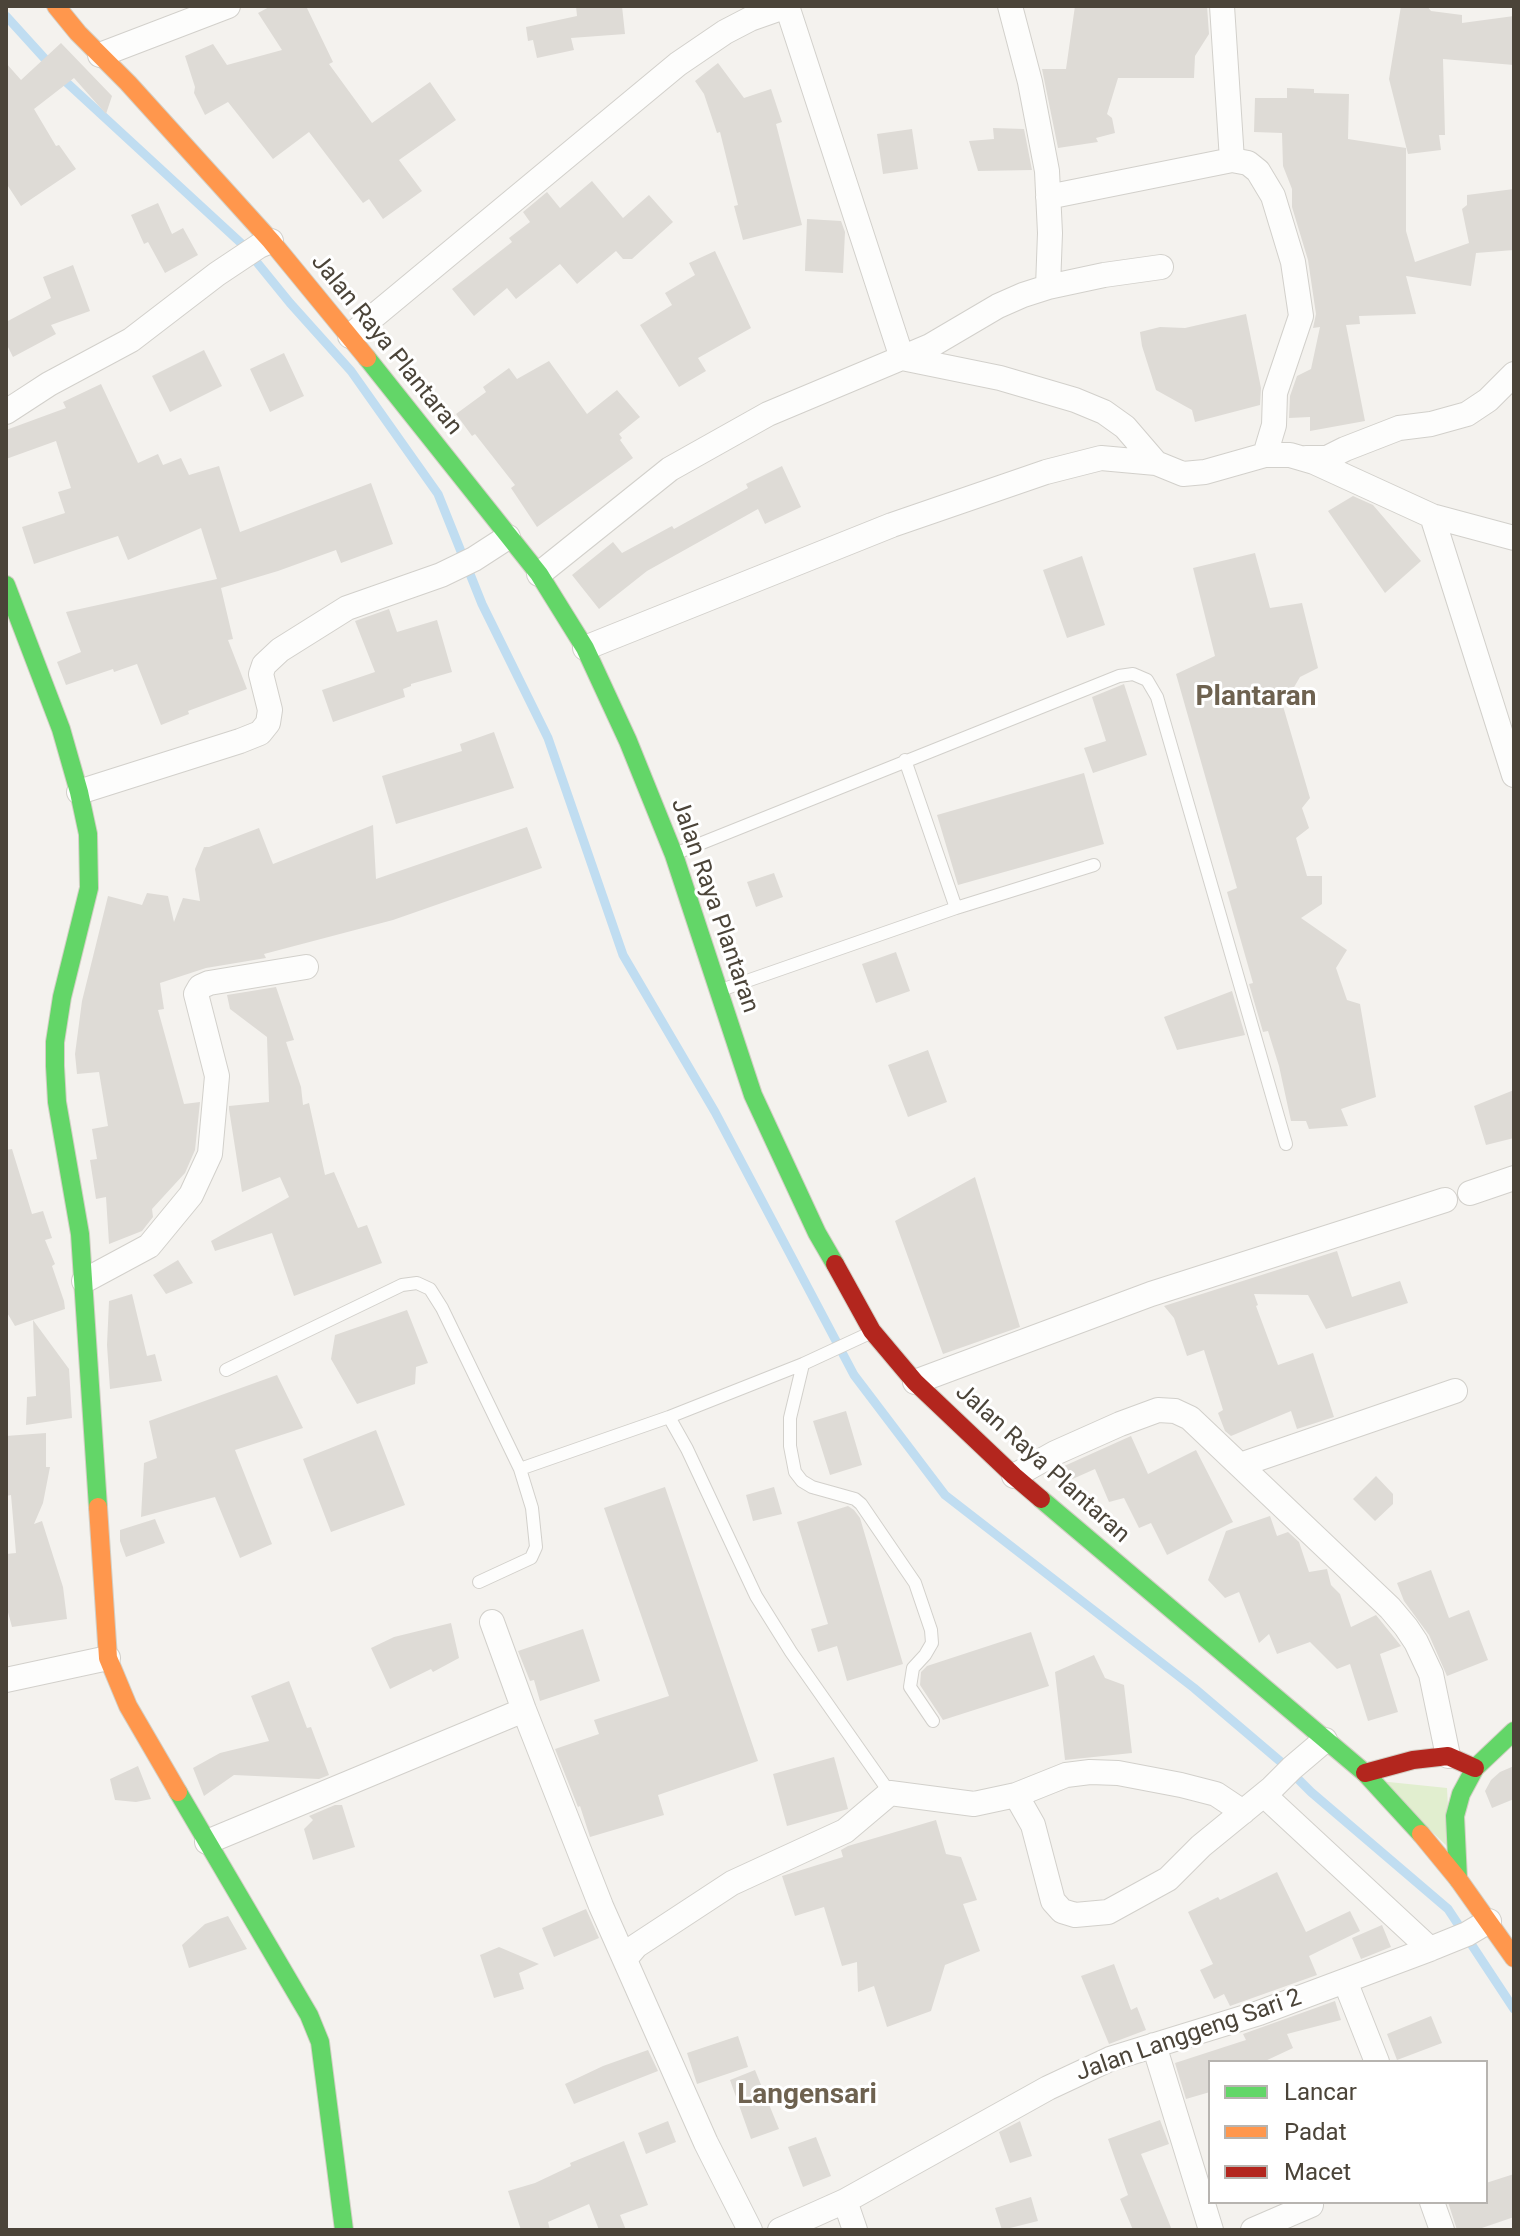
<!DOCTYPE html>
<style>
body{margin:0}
#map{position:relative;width:1520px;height:2236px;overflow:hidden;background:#f4f2ee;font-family:Roboto,sans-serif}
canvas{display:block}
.frame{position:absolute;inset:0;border:8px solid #4b4439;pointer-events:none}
.legend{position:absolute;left:1208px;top:2060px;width:280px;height:144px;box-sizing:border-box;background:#fff;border:2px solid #b7b4b0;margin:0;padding:10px 14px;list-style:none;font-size:24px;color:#4b4439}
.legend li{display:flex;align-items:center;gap:16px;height:40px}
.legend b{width:40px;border:2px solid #b7b4b0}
</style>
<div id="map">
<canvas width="1520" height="2236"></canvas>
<div class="frame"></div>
<ul class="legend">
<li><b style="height:10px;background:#63d668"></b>Lancar</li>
<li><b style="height:10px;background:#ff974d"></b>Padat</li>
<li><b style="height:10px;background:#b3261e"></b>Macet</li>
</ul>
</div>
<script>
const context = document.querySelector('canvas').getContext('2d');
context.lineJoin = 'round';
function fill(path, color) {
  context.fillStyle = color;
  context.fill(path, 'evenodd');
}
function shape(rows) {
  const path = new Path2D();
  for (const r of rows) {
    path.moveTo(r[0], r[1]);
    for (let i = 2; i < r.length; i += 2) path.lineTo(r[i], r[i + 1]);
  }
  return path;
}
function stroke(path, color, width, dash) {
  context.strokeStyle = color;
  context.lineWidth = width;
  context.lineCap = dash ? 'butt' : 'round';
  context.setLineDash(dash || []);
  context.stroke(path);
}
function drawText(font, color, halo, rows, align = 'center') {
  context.font = font + ' Roboto,sans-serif';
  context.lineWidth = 6;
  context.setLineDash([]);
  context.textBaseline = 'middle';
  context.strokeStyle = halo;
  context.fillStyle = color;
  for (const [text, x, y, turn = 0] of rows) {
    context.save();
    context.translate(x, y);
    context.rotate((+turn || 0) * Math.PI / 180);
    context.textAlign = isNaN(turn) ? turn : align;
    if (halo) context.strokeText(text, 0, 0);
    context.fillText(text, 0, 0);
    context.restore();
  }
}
fill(shape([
 [1379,1781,1447,1788,1450,1849]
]), '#e1eecf');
stroke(shape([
 [6,16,65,81,242,244,290,303,351,371,438,494,482,604,548,738,623,955,715,1112,854,1375,945,1495,1194,1688,1281,1762,1311,1792,1448,1909,1514,2009]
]), '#c0ddf1', 9);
fill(shape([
 [271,6,306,6,333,62,329,64,372,123,430,82,456,120,399,160,422,191,383,219,369,199,363,203,309,132,273,159,228,102,205,115,194,93,195,87,185,56,213,44,227,65,282,50,258,13],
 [576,6,622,6,625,34,571,38,574,50,537,58,533,40,528,41,526,27,577,16],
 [1075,6,1207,6,1209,34,1195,56,1194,78,1118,78,1107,114,1112,118,1115,133,1096,138,1098,142,1058,148,1042,69,1066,69],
 [1401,6,1427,6,1431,11,1462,15,1462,23,1514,16,1514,65,1443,59,1445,135,1439,135,1441,150,1408,154,1389,79],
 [61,43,112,96,106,114,74,78,34,109,56,146,59,145,76,169,21,206,6,183,6,63,21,80],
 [718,63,744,98,771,89,782,122,776,124,802,225,743,240,734,206,738,205,720,132,717,133,704,94,695,81],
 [1287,88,1314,89,1314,93,1349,94,1348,139,1406,148,1406,231,1415,262,1469,243,1462,209,1467,205,1467,195,1514,189,1514,250,1476,253,1471,286,1406,276,1416,314,1359,316,1360,324,1346,325,1365,421,1310,431,1310,417,1289,418,1290,396,1297,376,1311,369,1320,327,1313,328,1316,314,1308,260,1292,207,1292,189,1283,166,1282,133,1254,132,1255,98,1287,98],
 [993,128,1024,129,1032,170,978,171,969,141,994,139],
 [912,129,918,169,883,174,877,134],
 [592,181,623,218,649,195,673,222,632,259,623,259,616,251,577,284,560,264,516,299,507,288,474,316,452,289,512,242,509,238,530,222,523,212,547,192,560,208],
 [158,203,172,234,183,228,198,255,165,273,148,242,144,244,131,215],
 [807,219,841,221,845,232,843,273,805,271],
 [715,251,751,328,698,358,706,371,679,387,640,325,672,305,665,293,695,275,689,263],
 [73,265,90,311,51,325,56,334,13,357,6,343,6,322,51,298,43,277],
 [1246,314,1261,388,1260,405,1195,422,1192,410,1156,390,1142,346,1140,332,1160,327,1185,328],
 [204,350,222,386,170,412,152,376],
 [284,353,304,396,270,412,250,369],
 [549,361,587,414,617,390,640,417,619,434,622,438,620,440,633,458,537,527,511,488,515,485,475,434,472,436,456,414,486,392,483,387,509,368,517,379],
 [101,384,138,463,158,454,163,465,181,458,189,475,219,466,240,532,371,483,393,544,341,563,336,550,278,571,221,588,233,639,228,640,247,689,188,711,189,714,161,725,137,664,114,672,113,669,66,685,57,662,81,652,66,612,217,579,201,528,128,560,118,536,34,564,22,527,65,513,58,492,71,488,56,441,6,459,6,430,66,408,63,402],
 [782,466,801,507,765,524,758,509,647,571,599,609,572,575,613,542,622,553,672,526,674,529,748,488,746,484],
 [1353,496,1373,505,1421,561,1385,593,1328,511],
 [1255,553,1270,608,1302,603,1318,668,1300,677,1283,706,1310,798,1302,808,1309,828,1296,838,1307,876,1322,876,1322,904,1301,918,1347,950,1336,968,1347,1000,1360,1004,1376,1097,1341,1109,1348,1126,1309,1129,1306,1121,1291,1121,1279,1066,1268,1031,1263,1032,1249,984,1253,983,1227,892,1237,888,1176,674,1215,656,1193,568],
 [1082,556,1105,625,1067,638,1043,570],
 [389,609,397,632,437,620,452,672,411,684,411,686,403,689,405,697,333,722,322,690,375,672,355,621],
 [1124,684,1147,755,1093,773,1084,748,1106,741,1092,697],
 [494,732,514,788,396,824,382,776,462,751,460,744],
 [1084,773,1104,844,958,885,937,815],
 [373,825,376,879,527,827,542,868,393,920,264,954,266,958,206,968,160,983,164,1009,158,1010,184,1104,200,1102,195,1150,185,1173,152,1209,153,1217,142,1231,109,1244,106,1197,96,1199,90,1160,97,1159,92,1129,108,1126,99,1072,77,1074,75,1054,82,1001,108,896,142,905,147,893,168,896,174,922,183,898,200,901,195,869,204,847,209,847,259,828,273,864],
 [774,873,783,897,756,907,747,882],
 [896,952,910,991,876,1003,862,964],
 [276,987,294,1040,286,1042,301,1087,303,1105,309,1103,325,1175,334,1172,358,1228,367,1225,382,1263,294,1296,272,1233,215,1251,211,1241,289,1197,280,1177,242,1192,229,1109,229,1106,269,1102,267,1037,230,1009,227,995],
 [1232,991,1245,1035,1177,1050,1164,1017],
 [928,1050,947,1102,908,1117,888,1065],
 [1514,1090,1514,1138,1486,1145,1474,1106],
 [12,1149,32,1214,43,1211,52,1238,45,1240,55,1264,52,1266,64,1301,65,1309,15,1326,6,1311,6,1150],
 [975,1177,1020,1327,943,1354,895,1221],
 [1337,1251,1352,1297,1400,1281,1408,1303,1326,1329,1308,1295,1254,1294,1258,1305,1256,1306,1278,1365,1313,1353,1334,1417,1297,1429,1291,1411,1231,1436,1225,1431,1218,1413,1223,1410,1204,1350,1187,1356,1174,1318,1164,1306],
 [178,1260,193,1283,166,1294,153,1275],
 [132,1294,147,1356,155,1354,162,1381,110,1389,107,1345,109,1301],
 [407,1310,428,1363,416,1367,415,1384,357,1404,331,1359,335,1335],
 [33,1320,69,1369,72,1418,26,1425,27,1397,36,1396],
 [277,1375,303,1428,235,1450,272,1544,240,1558,215,1497,141,1517,144,1463,157,1458,149,1421],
 [846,1411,862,1465,830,1475,813,1421],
 [376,1430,405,1505,331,1532,303,1459],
 [46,1433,46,1467,50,1467,43,1503,34,1524,42,1521,63,1587,67,1619,12,1627,6,1605,6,1554,16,1553,11,1495,6,1496,6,1436],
 [1131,1436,1148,1474,1196,1450,1233,1522,1167,1555,1151,1523,1139,1528,1124,1498,1109,1502,1095,1469,1068,1481,1062,1467],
 [1376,1476,1393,1494,1393,1504,1375,1521,1353,1499],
 [665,1487,758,1761,658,1795,664,1815,590,1837,580,1806,578,1807,555,1749,599,1734,594,1720,669,1696,604,1508],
 [774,1487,782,1514,753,1521,746,1495],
 [848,1506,854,1510,860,1518,903,1664,847,1681,837,1646,818,1652,811,1629,828,1624,797,1522],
 [1270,1516,1277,1536,1288,1532,1299,1542,1309,1572,1327,1569,1331,1585,1340,1594,1351,1627,1376,1615,1401,1646,1380,1654,1398,1712,1368,1721,1350,1664,1337,1669,1310,1642,1277,1654,1269,1634,1259,1643,1239,1592,1225,1598,1208,1580,1226,1531],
 [155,1519,165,1543,126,1557,120,1541,120,1530],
 [1431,1570,1449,1618,1469,1610,1488,1660,1447,1676,1429,1635,1404,1601,1397,1583],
 [451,1623,459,1658,433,1672,431,1669,390,1689,371,1648,394,1637],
 [583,1629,600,1681,540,1701,534,1680,530,1681,518,1651],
 [1031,1632,1049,1686,943,1720,920,1685,921,1672,927,1666],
 [1094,1655,1105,1678,1124,1685,1132,1753,1065,1760,1055,1672],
 [289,1681,307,1728,311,1727,329,1775,319,1779,234,1775,204,1796,193,1768,220,1753,269,1741,251,1696],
 [834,1757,848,1809,787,1826,773,1774],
 [138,1766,151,1799,136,1802,115,1800,110,1779],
 [1514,1766,1514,1799,1492,1808,1485,1791,1491,1780,1500,1772],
 [335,1805,342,1805,355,1847,313,1860,304,1829,313,1820,309,1816],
 [936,1820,946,1854,961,1857,977,1900,963,1904,980,1951,945,1965,931,2011,887,2027,874,1986,858,1992,857,1962,842,1966,824,1907,795,1916,782,1876,843,1857,841,1850,848,1846],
 [1277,1872,1306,1932,1350,1911,1360,1931,1309,1956,1317,1975,1230,2006,1224,1994,1214,1999,1200,1970,1213,1964,1188,1912,1218,1897,1220,1900],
 [586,1909,599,1938,554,1957,542,1928],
 [228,1916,247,1949,189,1968,182,1945,205,1924],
 [1382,1925,1391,1947,1361,1959,1352,1938],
 [499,1947,539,1964,519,1973,524,1989,494,1998,480,1955],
 [1114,1964,1131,2010,1137,2007,1146,2030,1109,2044,1081,1976],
 [1335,2001,1341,2020,1287,2034,1293,2048,1263,2062,1210,2062,1210,2092,1186,2099,1175,2063,1246,2040,1243,2034],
 [1431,2016,1442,2043,1397,2060,1387,2034],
 [738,2036,748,2067,697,2084,687,2053],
 [648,2050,658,2071,574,2104,565,2084,603,2066],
 [755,2070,779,2129,751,2139,730,2080],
 [1160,2120,1169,2144,1141,2154,1172,2230,1133,2230,1120,2199,1128,2195,1108,2139],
 [668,2121,676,2142,646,2154,638,2133],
 [1020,2121,1032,2156,1010,2163,999,2132],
 [816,2137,831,2176,803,2187,788,2147],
 [624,2141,648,2205,620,2215,626,2230,599,2230,589,2204,548,2222,550,2230,521,2230,508,2191,535,2183,571,2166,570,2163],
 [1514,2174,1514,2217,1476,2230,1457,2230,1448,2202,1486,2202,1486,2183],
 [1031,2197,1038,2221,1002,2230,995,2208]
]), '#dedbd6');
const lane = shape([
 [677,853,1119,676,1133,674,1147,680,1157,697,1286,1144],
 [956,908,1094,865],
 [721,990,956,908,905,760],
 [803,1364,790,1418,790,1446,795,1472,802,1481,812,1487,855,1499,861,1504,915,1583,931,1630,932,1643,925,1655,913,1668,910,1687,933,1721],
 [226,1370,402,1285,417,1283,430,1289,442,1308,520,1469],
 [669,1417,687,1449,756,1596,791,1652,890,1793],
 [479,1582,531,1558,536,1547,532,1508,520,1469,669,1417,803,1364,870,1333]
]);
const street = shape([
 [787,6,902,358,1000,378,1075,400,1104,412,1125,427,1156,463],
 [1010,6,1030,82,1047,171,1050,233,1048,287],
 [1222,6,1232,160],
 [100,55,228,6],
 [1048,197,1232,160,1248,163,1258,171,1273,196,1293,262,1301,316,1275,393,1274,425,1265,455],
 [350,336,678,64,725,32,750,19,787,6],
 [6,412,49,384,131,340,217,274,259,246,271,241],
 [1306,458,1327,458,1345,449,1399,428,1431,424,1467,414,1488,400,1514,374],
 [1432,516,1514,775],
 [539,574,670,469,768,414,930,346,998,306,1023,295,1048,287,1104,275,1161,267],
 [585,648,892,525,1046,472,1101,458,1156,463,1183,474,1205,472,1265,455,1290,455,1314,462,1432,516,1514,538],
 [79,792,240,741,260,733,268,723,270,710,261,674,264,665,280,650,347,608,441,575,474,559,508,537],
 [1470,1193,1514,1178],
 [84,1281,149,1246,191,1195,210,1154,217,1076,196,994,200,987,209,983,306,967],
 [915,1382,1151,1294,1445,1200],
 [1240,1465,1455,1391],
 [1014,1476,1055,1453,1120,1424,1158,1410,1175,1411,1190,1418,1390,1608,1406,1627,1416,1642,1431,1674,1448,1756],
 [492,1622,524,1710,601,1906,706,2143,750,2230],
 [6,1680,108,1658],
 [1016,1795,1066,1775,1090,1772,1118,1773,1181,1785,1216,1794,1243,1812],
 [1264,1795,1430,1949],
 [207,1842,524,1710],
 [625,1959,636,1946,732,1883,845,1831,890,1793,974,1804,1016,1795,1033,1825,1053,1901,1062,1911,1075,1915,1108,1912,1168,1879,1201,1846,1272,1788,1292,1768,1325,1740],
 [1345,1981,1377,2062],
 [1154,2045,1211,2230],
 [845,2201,855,2230],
 [1432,2202,1442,2230],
 [780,2230,845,2201,1048,2088,1110,2059,1259,2013,1430,1949,1467,1934,1489,1921],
 [1253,2230,1311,2205]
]);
const fast = shape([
 [367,358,539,574,585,648,628,741,674,855,753,1095,817,1233,835,1264],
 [6,585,61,729,79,792,88,834,89,888,62,997,55,1042,55,1066,57,1102,80,1234,98,1507],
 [1041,1499,1365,1773,1421,1834],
 [178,1792,309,2015,320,2042,344,2230],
 [1458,1879,1455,1816,1461,1794,1475,1768,1514,1731]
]);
const slow = shape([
 [56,6,78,33,128,83,271,241,367,358],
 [98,1507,108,1658,128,1706,178,1792],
 [1421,1834,1458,1879,1514,1958]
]);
const jam = shape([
 [835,1264,872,1331,915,1382,1014,1476,1041,1499],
 [1365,1773,1413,1760,1448,1756,1475,1768]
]);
stroke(lane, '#d2d0cb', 14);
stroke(street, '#d2d0cb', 26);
stroke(fast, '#d3cfc5', 20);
stroke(slow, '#d3cfc5', 20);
stroke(jam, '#d3cfc5', 20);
stroke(lane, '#fdfdfc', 12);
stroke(street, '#fdfdfc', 24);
stroke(fast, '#63d668', 18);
stroke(slow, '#ff974d', 18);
stroke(jam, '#b3261e', 18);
drawText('24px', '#4b4439', '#fff', [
 ["Jalan Raya Plantaran",386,345,51],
 ["Jalan Raya Plantaran",714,906,71],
 ["Jalan Raya Plantaran",1042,1464,42],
 ["Jalan Langgeng Sari 2",1189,2036,-19]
]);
drawText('bold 28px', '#6e6250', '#fff', [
 ["Plantaran",1256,698],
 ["Langensari",807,2096]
]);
</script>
